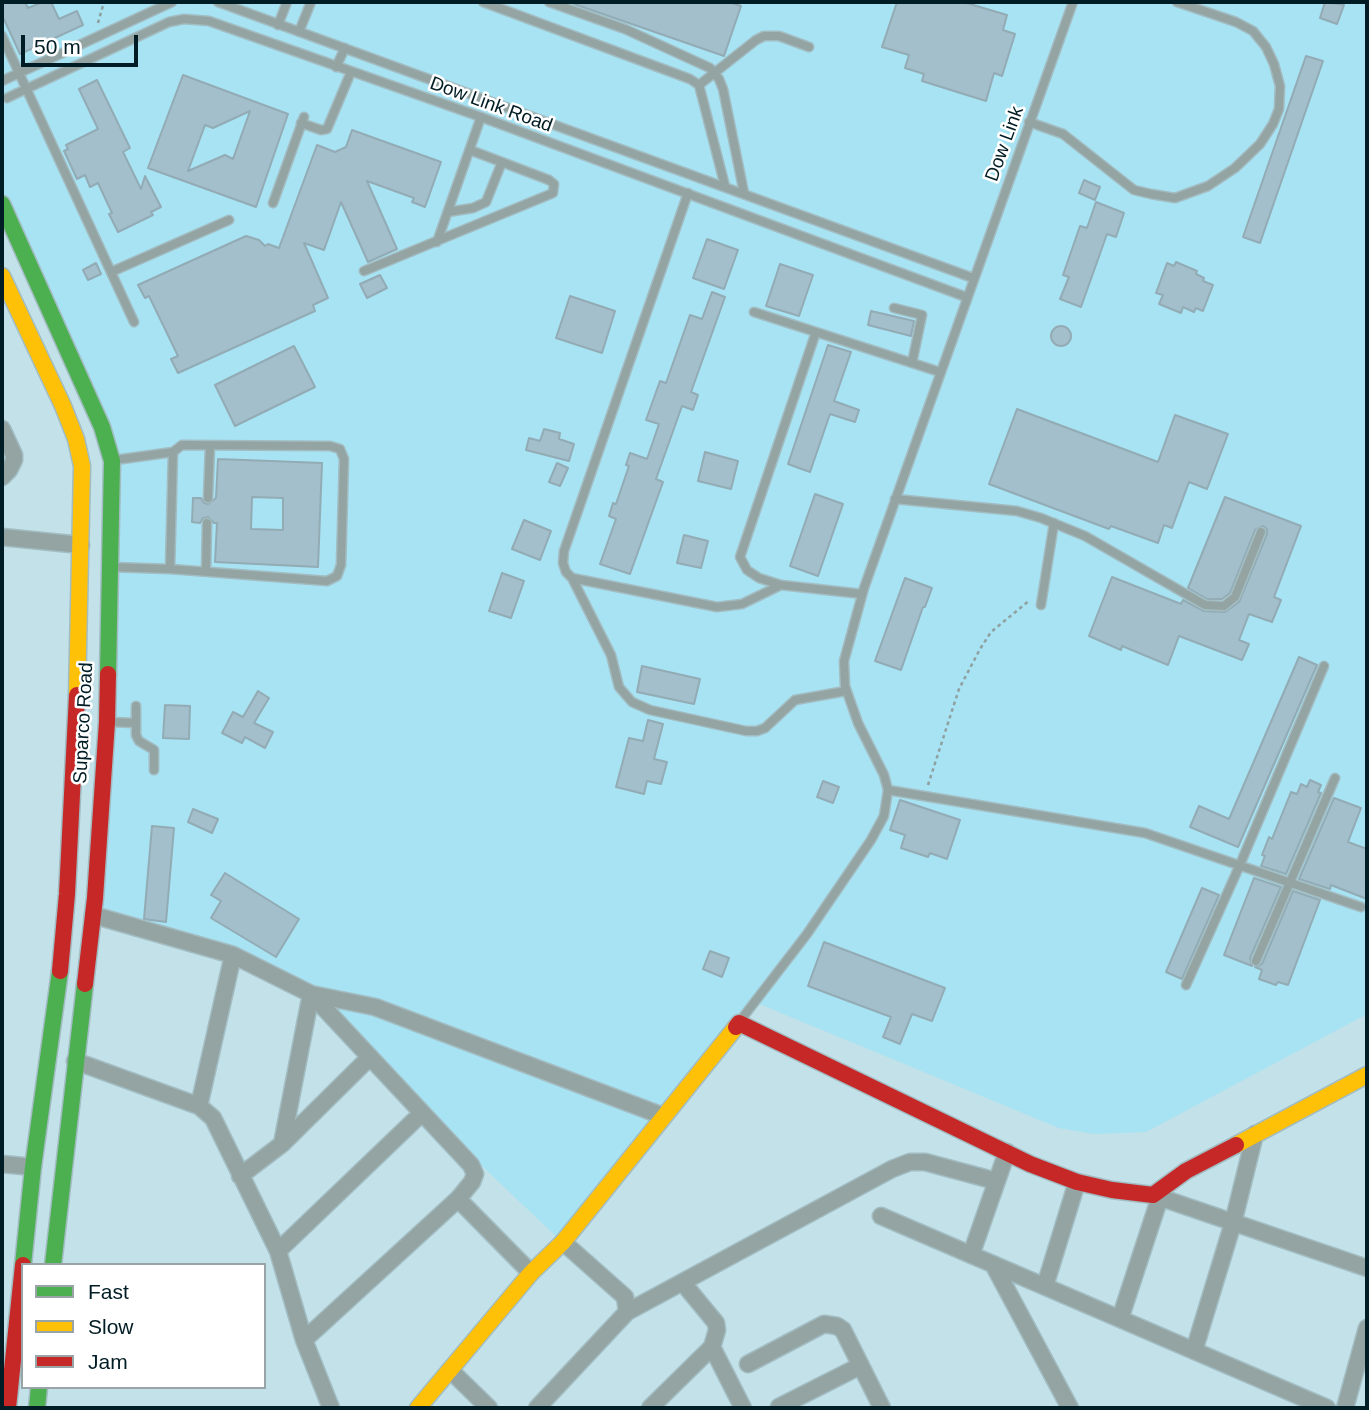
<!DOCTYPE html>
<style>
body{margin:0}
#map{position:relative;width:1369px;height:1410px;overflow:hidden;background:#c2e1e9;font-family:Helvetica,sans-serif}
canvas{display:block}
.frame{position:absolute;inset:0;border:4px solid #001c24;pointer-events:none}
.legend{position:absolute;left:21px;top:1263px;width:245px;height:126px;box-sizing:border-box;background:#fff;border:2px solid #99a4a7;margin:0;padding:9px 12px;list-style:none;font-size:21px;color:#001c24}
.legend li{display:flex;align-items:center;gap:14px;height:35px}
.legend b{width:35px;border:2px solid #99a4a7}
.scale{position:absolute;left:21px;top:35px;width:117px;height:32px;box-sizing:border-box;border:4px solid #001c24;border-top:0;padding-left:9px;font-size:21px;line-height:24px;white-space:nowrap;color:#001c24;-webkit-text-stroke:5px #fff;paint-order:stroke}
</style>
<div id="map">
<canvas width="1369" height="1410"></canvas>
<div class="frame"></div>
<ul class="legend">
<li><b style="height:9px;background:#4caf50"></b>Fast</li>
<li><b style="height:9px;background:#ffc107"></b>Slow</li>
<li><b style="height:9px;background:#c62828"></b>Jam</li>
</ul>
<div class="scale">50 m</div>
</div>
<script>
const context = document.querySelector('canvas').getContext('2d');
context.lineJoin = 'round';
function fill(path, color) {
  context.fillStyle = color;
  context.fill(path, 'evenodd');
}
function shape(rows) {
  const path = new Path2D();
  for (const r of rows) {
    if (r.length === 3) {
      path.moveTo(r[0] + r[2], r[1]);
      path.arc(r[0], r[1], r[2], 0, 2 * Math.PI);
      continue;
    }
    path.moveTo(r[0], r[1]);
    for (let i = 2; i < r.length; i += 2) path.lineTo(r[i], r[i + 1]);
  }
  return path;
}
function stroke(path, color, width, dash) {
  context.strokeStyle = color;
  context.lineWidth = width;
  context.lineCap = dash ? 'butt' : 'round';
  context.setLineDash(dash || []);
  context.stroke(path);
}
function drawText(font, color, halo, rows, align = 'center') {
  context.font = font + ' Helvetica,sans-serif';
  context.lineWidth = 5;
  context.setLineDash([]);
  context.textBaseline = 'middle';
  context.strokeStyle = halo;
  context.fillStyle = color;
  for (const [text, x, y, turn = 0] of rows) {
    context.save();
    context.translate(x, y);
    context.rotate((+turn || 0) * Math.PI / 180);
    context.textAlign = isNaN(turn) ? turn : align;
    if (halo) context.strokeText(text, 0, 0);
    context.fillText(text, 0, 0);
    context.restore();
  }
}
fill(shape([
 [2,2,1367,2,1367,1014,1146,1132,1094,1134,1059,1128,757,1003,559,1239,368,1058,312,998,233,955,95,910,112,459,2,210]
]), '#a7e3f3');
const building = shape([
 [2,2,25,2,28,8,43,2,51,2,59,19,77,11,83,25,20,54,2,15,2,2],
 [574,2,729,2,741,6,724,56,574,4,574,2],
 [897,2,963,2,1007,15,1003,30,1015,34,1002,76,994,73,986,101,922,81,924,74,905,68,909,55,882,47,897,2],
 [1325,2,1344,5,1337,24,1320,18,1325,2],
 [1306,56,1323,61,1260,243,1243,237,1306,56],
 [183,75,288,114,256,207,148,168,183,75],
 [250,111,233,159,225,155,188,171,205,125,213,128,250,111],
 [97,80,130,148,123,152,141,189,145,176,161,207,151,212,153,215,118,232,109,214,112,213,98,183,90,187,85,175,77,179,64,151,68,149,66,145,98,129,79,89,97,80],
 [352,130,441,162,425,207,412,202,414,198,367,181,397,249,368,262,341,202,324,250,304,243,328,298,313,305,315,311,178,373,171,359,178,356,149,296,145,298,138,285,246,236,259,240,265,246,268,244,279,248,317,145,335,152,346,147,352,130],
 [1084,180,1100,187,1095,200,1079,193,1084,180],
 [1096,202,1124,213,1116,237,1107,234,1081,307,1060,299,1069,277,1063,275,1080,226,1087,228,1096,202],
 [707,239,738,250,724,289,693,278,707,239],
 [1176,262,1197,271,1196,274,1204,278,1203,281,1213,285,1203,311,1196,308,1194,312,1183,307,1181,313,1159,304,1163,295,1156,293,1167,263,1174,266,1176,262],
 [96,263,101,274,88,280,83,270,96,263],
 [780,264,813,275,799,316,766,306,780,264],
 [380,275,387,288,367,298,360,284,380,275],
 [712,292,725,297,691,392,698,395,693,410,682,406,656,479,663,482,630,574,600,564,616,519,609,516,613,503,616,504,629,466,626,465,630,453,647,459,659,424,646,420,660,381,666,383,690,315,702,319,712,292],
 [570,296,615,311,602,353,556,338,570,296],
 [871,311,914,321,911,336,868,325,871,311],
 [1061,336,10],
 [828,345,851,352,834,401,859,410,855,422,830,414,810,472,788,464,828,345],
 [294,346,315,387,235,426,215,385,294,346],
 [1017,409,1158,462,1175,415,1228,434,1207,489,1189,482,1172,528,1164,525,1158,543,1111,526,1109,529,989,484,1017,409],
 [544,429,560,433,559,439,574,444,569,461,526,450,529,438,540,441,544,429],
 [705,452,738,461,731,489,698,481,705,452],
 [218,459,322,463,318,567,215,562,217,523,214,523,208,517,203,518,200,523,192,522,193,498,201,498,204,503,208,504,216,498,218,459],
 [252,497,283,498,283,530,251,529,252,497],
 [557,463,568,468,560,486,549,482,557,463],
 [815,494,843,504,818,576,790,566,815,494],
 [1225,497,1301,526,1274,597,1281,600,1272,622,1249,614,1239,640,1249,644,1242,660,1179,636,1168,665,1122,646,1121,650,1089,636,1112,577,1181,604,1183,600,1204,611,1225,612,1239,602,1267,534,1267,529,1263,526,1255,530,1230,593,1222,599,1207,599,1188,588,1225,497],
 [524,520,551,531,540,560,512,549,524,520],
 [684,535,708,541,701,568,677,563,684,535],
 [502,573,524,581,511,618,489,611,502,573],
 [905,578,932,588,925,607,923,607,901,670,875,661,905,578],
 [1299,657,1317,665,1238,847,1190,827,1199,806,1229,819,1299,657],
 [642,666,700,679,694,704,637,692,642,666],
 [258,691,269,698,254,723,273,732,265,748,245,737,242,743,222,733,233,712,243,717,258,691],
 [165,705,190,706,189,739,163,738,165,705],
 [648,720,663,724,654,759,667,762,661,784,647,781,644,794,616,787,629,738,643,741,648,720],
 [1310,780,1321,785,1318,792,1321,793,1286,874,1261,866,1265,856,1262,855,1269,837,1272,839,1291,792,1297,794,1301,784,1307,787,1310,780],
 [823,781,839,787,833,803,817,797,823,781],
 [1334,798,1361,808,1348,842,1367,849,1367,899,1331,885,1330,889,1299,879,1334,798],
 [900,800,960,820,947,859,930,853,928,857,901,848,905,835,890,830,900,800],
 [193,809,218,819,212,833,188,822,193,809],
 [152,826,174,828,166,922,144,919,152,826],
 [225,873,299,919,276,957,211,918,221,901,211,895,225,873],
 [1254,878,1281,887,1250,958,1252,966,1224,955,1254,878],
 [1202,888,1219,895,1182,979,1166,972,1202,888],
 [1293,891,1320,900,1288,985,1278,982,1276,985,1259,979,1262,970,1255,967,1262,964,1293,891],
 [824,942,945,988,932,1021,912,1014,900,1044,883,1037,891,1017,808,986,824,942],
 [710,951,729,958,722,977,703,969,710,951]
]);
fill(building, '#a3bfcb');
stroke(building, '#92abb4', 2);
const lane = shape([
 [218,2,973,278],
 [483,2,690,79,699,85,725,186],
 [549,2,625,29,710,68,719,79,723,89,744,193],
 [278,25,287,2],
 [299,32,311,2],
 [2,36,134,322],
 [336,67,345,48],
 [2,81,172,2],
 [699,85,756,40,764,36,779,36,809,47],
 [7,98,169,22,184,19,209,21,481,117,966,297],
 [1029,122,1063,134,1134,190,1151,194,1175,198,1208,186,1235,168,1260,144,1273,124,1279,109,1280,86,1274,64,1266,47,1253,31,1236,22,1177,2],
 [301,123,321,130,327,129,351,72],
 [688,193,564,551,563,563,566,572,572,578,717,607,742,604,781,585],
 [273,203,304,117],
 [448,212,473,208,486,202,502,162],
 [437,242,481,117],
 [364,271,553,193,554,184,549,180,470,150],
 [111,272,229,220],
 [894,308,922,315,912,363],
 [754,312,940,372],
 [816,332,740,557,747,570,759,578,781,585,862,594],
 [208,498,210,446],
 [895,499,1017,511,1041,518,1085,536,1205,605,1224,606,1235,597,1261,532],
 [110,567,170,569,173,452,115,460],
 [170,569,327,581,337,576,341,565,344,459,340,449,330,446,182,445,173,452],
 [206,571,207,523],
 [572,578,611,655,619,687,632,702,650,710,746,731,757,731,765,728,795,700,846,691],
 [1041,605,1054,523],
 [136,706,136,735,139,741,154,750,154,770],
 [110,722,135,723],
 [888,790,1145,833,1361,907],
 [1256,961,1335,778],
 [1186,985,1239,867,1324,666],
 [740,1021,807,934,871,840,884,816,888,790,884,775,858,723,845,686,844,661,864,588,1073,2]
]);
const street = shape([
 [2,429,14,455,14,460,9,470,2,477],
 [2,537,81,545],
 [93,915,233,955,311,994,471,1165,475,1174,472,1182,458,1199],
 [75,1061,199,1106,213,1118,278,1251,304,1340,331,1408],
 [199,1106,233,955],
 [282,1144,311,994,375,1007,663,1116],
 [2,1164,33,1167],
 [240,1176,282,1144,370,1057],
 [1153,1195,1367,1268],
 [881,1216,1327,1408],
 [563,1242,625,1297,627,1312],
 [278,1251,422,1113],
 [971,1255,1007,1152],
 [993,1264,1070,1408],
 [1045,1286,1077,1182],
 [1120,1319,1160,1197],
 [304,1340,458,1199,531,1273],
 [712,1347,743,1408],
 [1194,1351,1233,1223,1255,1134],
 [748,1364,824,1324,837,1326,843,1330,882,1408],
 [450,1370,489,1408],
 [779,1407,860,1366],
 [537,1408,627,1312,892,1169,910,1162,925,1162,996,1181],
 [650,1408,712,1347,717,1330,716,1323,683,1283],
 [1345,1408,1367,1328]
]);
const fast = shape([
 [2,204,102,427,112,461,108,674],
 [23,1265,33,1167,60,971],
 [53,1265,85,984],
 [37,1408,39,1387]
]);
const slow = shape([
 [2,276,63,406,76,439,82,466,77,695],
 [1236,1145,1367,1075],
 [418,1408,531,1273,563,1242,736,1027]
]);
const jam = shape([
 [60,971,67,894,77,695],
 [85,984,95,898,107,722,108,674],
 [736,1027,739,1023,1030,1164,1077,1182,1112,1190,1153,1195,1186,1171,1236,1145],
 [8,1408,23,1265]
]);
stroke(lane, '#a2bcc2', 11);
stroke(street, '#a2bcc2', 19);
stroke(fast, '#a2bcc2', 19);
stroke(slow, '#a2bcc2', 19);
stroke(jam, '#a2bcc2', 19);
stroke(shape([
 [98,23,104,2],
 [928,785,959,689,980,649,991,632,1030,600]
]), '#8fa0a1', 2.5, [3.5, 3.5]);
stroke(lane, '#94a4a2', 8);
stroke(street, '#94a4a2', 16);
stroke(fast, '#4caf50', 16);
stroke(slow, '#ffc107', 16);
stroke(jam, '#c62828', 16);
drawText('19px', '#001c24', '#fff', [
 ["Dow Link Road",491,105,20],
 ["Dow Link",1005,144,-70],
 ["Suparco Road",84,723,-87]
]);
</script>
